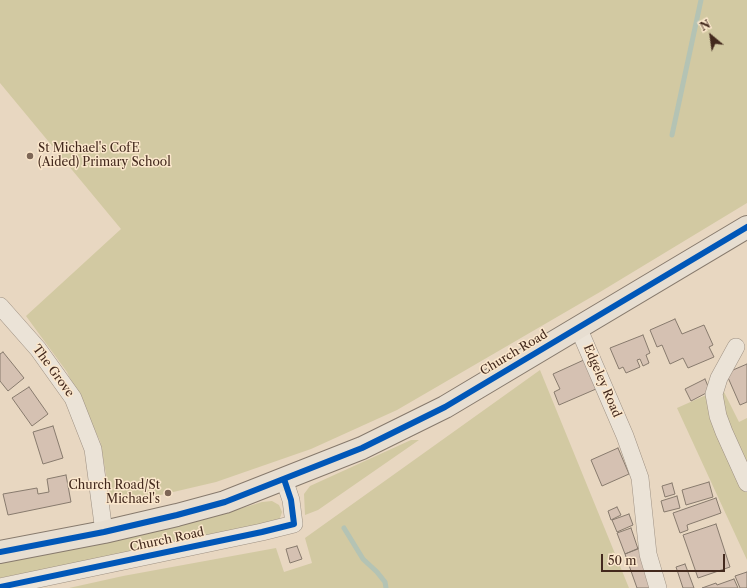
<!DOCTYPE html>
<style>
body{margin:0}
#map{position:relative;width:747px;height:588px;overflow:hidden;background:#e8d7c1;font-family:"Libre Caslon Text",serif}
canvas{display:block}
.north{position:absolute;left:691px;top:16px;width:40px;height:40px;-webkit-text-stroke:3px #fbe7cc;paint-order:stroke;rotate:331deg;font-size:11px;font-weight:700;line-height:16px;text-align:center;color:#43291d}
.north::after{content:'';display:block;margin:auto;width:14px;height:18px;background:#43291d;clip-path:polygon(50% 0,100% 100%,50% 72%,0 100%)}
.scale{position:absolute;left:601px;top:554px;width:124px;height:18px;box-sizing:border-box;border:2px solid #43291d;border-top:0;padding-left:5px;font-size:12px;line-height:14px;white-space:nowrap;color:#43291d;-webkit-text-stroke:3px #fbe7cc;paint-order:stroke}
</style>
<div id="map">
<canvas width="747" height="588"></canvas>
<div class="north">N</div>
<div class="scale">50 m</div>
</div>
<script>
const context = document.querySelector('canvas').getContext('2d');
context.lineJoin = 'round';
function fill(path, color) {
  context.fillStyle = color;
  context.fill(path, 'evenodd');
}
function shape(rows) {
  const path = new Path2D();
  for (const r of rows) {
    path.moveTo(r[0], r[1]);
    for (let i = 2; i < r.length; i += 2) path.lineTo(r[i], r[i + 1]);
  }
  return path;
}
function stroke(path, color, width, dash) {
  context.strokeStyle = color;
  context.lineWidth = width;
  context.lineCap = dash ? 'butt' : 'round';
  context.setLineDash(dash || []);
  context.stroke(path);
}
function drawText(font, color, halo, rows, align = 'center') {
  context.font = font + ' "Libre Caslon Text",serif';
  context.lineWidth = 3;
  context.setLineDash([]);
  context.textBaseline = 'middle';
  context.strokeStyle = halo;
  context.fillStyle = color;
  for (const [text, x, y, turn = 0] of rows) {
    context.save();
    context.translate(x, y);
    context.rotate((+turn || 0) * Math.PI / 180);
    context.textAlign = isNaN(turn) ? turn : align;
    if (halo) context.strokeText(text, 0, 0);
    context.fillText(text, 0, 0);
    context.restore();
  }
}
fill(shape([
 [0,0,747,0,747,203,600,292,397,410,311,449,216,482,122,504,110,496,100,441,67,372,26,316,121,229,0,83],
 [540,370,629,588,69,588,123,576,276,548,284,572,312,563,305,538],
 [722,388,739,422,747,418,747,560,677,408],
 [411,440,419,440,318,510,305,515,304,494,310,486],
 [272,501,279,505,282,512,280,518,276,525,0,578,0,563,206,519,262,502]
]), '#d2c9a2');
stroke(shape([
 [672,135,701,0],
 [344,528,363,559,377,572,385,582,386,588]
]), '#b4c3b4', 5);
const building = shape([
 [675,319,682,334,704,325,713,345,709,347,714,357,688,368,683,358,670,364,662,345,657,347,650,330,675,319],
 [643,335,650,353,646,355,649,363,643,366,640,359,637,360,640,367,626,373,623,367,619,369,610,348,643,335],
 [3,352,24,378,8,391,0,381,0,354,3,352],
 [586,359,596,389,559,405,554,392,560,389,553,374,586,359],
 [747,364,747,402,740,405,726,373,747,364],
 [705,379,710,391,691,401,685,389,705,379],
 [29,387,48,414,32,426,12,398,29,387],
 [53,426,63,458,43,464,33,432,53,426],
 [618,448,629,474,602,486,591,460,618,448],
 [66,475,71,502,8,515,3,494,37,488,38,494,49,492,47,479,66,475],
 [709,482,713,497,686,505,682,490,709,482],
 [672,483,675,494,665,497,662,486,672,483],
 [677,496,680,508,664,512,661,501,677,496],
 [716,498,721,513,687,525,688,530,680,533,673,513,716,498],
 [617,507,621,515,611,520,608,511,617,507],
 [629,514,633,525,617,532,612,520,629,514],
 [716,524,730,567,698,578,683,535,716,524],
 [631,528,638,549,625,554,617,533,631,528],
 [297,546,302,559,290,563,286,549,297,546],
 [639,548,654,588,637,588,625,554,639,548],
 [685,564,694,588,683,588,676,567,685,564],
 [747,572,747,588,740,588,735,576,747,572],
 [734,579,738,588,702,588,716,583,717,585,734,579]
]);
fill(building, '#d5c1b2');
stroke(building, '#877a6d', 1);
const minor = shape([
 [0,306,38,349,73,398,93,449,104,532],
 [578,327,625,436,640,478,648,554,658,588],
 [736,347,719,378,714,394,718,416,724,432,747,483],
 [0,587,262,532,294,524,291,500,284,479]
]);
const major = shape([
 [0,552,104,532,177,515,225,502,362,448,445,407,747,227]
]);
stroke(minor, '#9e9183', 18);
stroke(major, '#877a6d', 24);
stroke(minor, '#ebe3d7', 17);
stroke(major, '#e7ded1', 22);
stroke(shape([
 [0,552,104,532,177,515,225,502,362,448,445,407,747,227],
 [0,587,262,532,294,524,291,500,284,479]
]), '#0057b8', 6);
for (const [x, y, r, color] of [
 [30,156,4,"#7d6656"],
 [168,493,4,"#7d6656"]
]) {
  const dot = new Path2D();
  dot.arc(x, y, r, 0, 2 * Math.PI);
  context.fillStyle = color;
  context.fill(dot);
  stroke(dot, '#fbe7cc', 1.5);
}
drawText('12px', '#43291d', '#fbe7cc', [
 ["St Michael's CofE",38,149],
 ["(Aided) Primary School",38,163],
 ["Church Road/St",160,486,"right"],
 ["Michael's",160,500,"right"]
], 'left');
drawText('12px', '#43291d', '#fbe7cc', [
 ["Church Road",514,353,-31],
 ["The Grove",53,371,54],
 ["Edgeley Road",602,381,67],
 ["Church Road",167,540,-12]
]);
</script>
